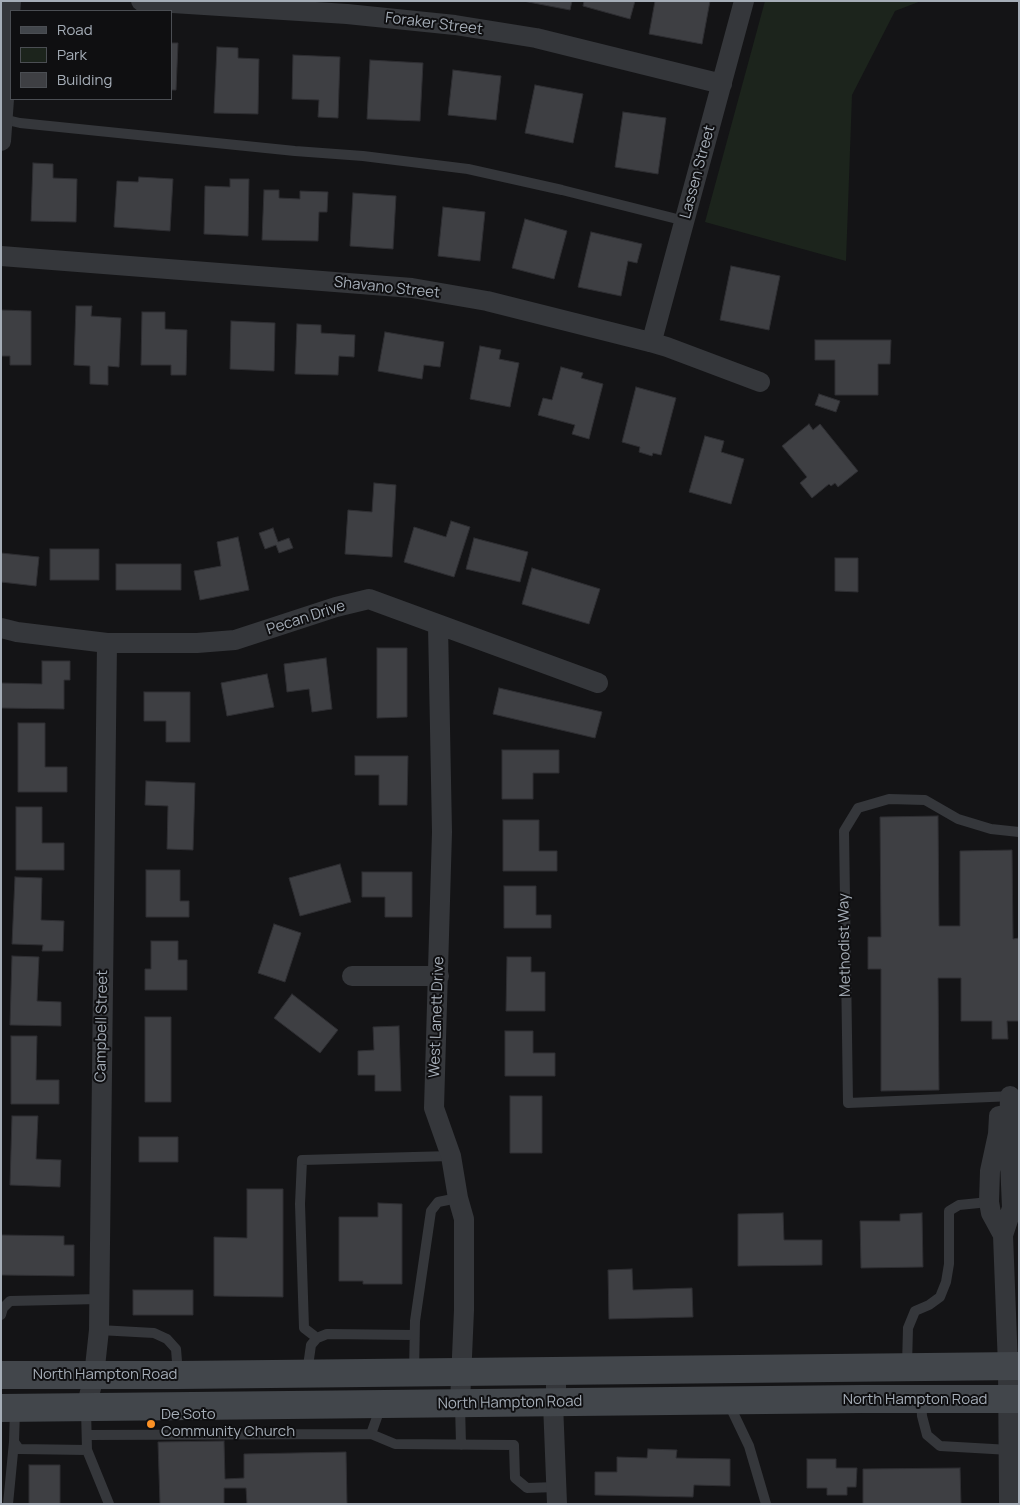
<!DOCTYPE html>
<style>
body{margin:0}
#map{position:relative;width:1020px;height:1505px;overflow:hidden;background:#141416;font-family:Manrope,sans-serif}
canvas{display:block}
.frame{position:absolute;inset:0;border:2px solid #a5adb7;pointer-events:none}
.legend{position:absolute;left:10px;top:10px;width:162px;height:90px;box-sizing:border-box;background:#0f0f11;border:1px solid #4b4e53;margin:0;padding:6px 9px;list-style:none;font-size:15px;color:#a5adb7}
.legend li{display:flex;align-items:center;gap:10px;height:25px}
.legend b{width:25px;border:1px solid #4b4e53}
</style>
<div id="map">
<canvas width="1020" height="1505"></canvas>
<div class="frame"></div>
<ul class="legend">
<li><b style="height:6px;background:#42464b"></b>Road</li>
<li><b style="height:14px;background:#1c241c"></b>Park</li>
<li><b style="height:14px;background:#3e3f43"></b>Building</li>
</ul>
</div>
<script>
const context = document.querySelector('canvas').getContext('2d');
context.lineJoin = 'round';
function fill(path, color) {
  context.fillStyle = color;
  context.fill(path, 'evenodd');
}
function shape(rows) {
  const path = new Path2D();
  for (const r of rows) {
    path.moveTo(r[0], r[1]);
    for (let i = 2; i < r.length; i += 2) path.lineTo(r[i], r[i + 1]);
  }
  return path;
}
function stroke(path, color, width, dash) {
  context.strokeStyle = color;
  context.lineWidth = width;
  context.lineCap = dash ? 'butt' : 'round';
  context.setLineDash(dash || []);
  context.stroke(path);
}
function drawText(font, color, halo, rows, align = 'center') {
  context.font = font + ' Manrope,sans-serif';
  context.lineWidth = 4;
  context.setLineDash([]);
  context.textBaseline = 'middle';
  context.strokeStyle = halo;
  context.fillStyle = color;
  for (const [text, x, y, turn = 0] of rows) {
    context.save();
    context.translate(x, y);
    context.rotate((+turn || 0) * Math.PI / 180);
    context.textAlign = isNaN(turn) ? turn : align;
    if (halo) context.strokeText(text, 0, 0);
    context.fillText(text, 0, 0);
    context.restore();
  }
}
fill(shape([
 [765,1,921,1,895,11,852,95,846,261,705,222]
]), '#1c241c');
const building = shape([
 [523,1,572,1,570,10,523,1],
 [584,1,635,1,630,19,583,6,584,1],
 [655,1,710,1,702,44,649,34,655,1],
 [171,43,178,43,176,90,171,90,171,43],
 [217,47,238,48,238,58,259,59,258,114,214,113,217,47],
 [293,55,340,57,338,118,318,117,319,100,292,99,293,55],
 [370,60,423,63,420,121,367,119,370,60],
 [453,70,501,76,496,120,448,115,453,70],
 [535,85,583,94,573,143,525,133,535,85],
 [623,112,666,118,658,174,615,167,623,112],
 [33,163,53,164,53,178,77,179,76,222,31,221,33,163],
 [139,177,173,179,170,231,114,227,117,181,138,182,139,177],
 [230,179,249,179,248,236,204,234,205,186,230,187,230,179],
 [264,190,279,190,279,198,300,199,300,191,328,192,327,212,319,212,318,241,262,240,264,190],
 [353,193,396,196,393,249,350,246,353,193],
 [443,207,485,212,480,261,438,256,443,207],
 [525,219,567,231,554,279,512,268,525,219],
 [591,232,642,244,637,263,628,261,621,296,578,287,591,232],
 [731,266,780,276,769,330,720,320,731,266],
 [76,306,92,306,91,316,121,318,119,367,108,366,108,385,90,384,90,366,74,365,76,306],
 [1,310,31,311,31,365,10,365,10,356,1,356,1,310],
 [142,312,165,312,165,329,187,330,186,375,171,375,171,365,141,365,142,312],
 [231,321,275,323,274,371,230,369,231,321],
 [297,324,321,325,321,333,355,335,354,357,339,356,338,375,295,374,297,324],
 [385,332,444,342,440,367,424,365,422,379,378,371,385,332],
 [815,340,891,340,890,364,878,364,878,395,835,395,835,360,815,360,815,340],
 [480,346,501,350,499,359,519,363,510,407,470,399,480,346],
 [561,367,583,373,581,378,603,384,589,439,572,434,575,425,538,415,543,398,552,400,561,367],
 [636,387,676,398,661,455,653,453,652,456,639,452,640,447,622,442,636,387],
 [819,394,840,401,836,412,815,405,819,394],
 [809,424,813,430,820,424,858,471,838,487,835,483,831,486,829,484,812,498,800,483,807,477,782,446,809,424],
 [705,436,724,441,721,452,744,459,731,504,689,492,705,436],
 [374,483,396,485,392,557,345,554,348,510,372,512,374,483],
 [451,521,470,527,454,577,404,562,414,527,446,537,451,521],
 [273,528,278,542,289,538,293,548,279,553,276,545,265,549,259,533,273,528],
 [238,537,249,590,200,600,194,571,221,566,217,542,238,537],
 [474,538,528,552,520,582,466,569,474,538],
 [50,549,99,549,99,580,50,580,50,549],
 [1,553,39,557,36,586,1,582,1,553],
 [835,558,858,558,858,592,835,591,835,558],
 [116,564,181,564,181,590,116,590,116,564],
 [532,568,600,589,589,624,522,604,532,568],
 [377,648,407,648,407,717,377,718,377,648],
 [326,658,332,709,312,712,309,689,287,692,284,664,326,658],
 [42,661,70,661,70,680,64,680,64,709,1,708,1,683,42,684,42,661],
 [267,674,274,707,227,716,221,683,267,674],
 [499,688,602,712,595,738,493,714,499,688],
 [144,692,190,692,190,742,166,742,166,721,144,721,144,692],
 [18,723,45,723,45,767,67,767,67,792,18,792,18,723],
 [502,750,559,750,559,773,533,773,533,799,502,799,502,750],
 [355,756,408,756,407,805,379,805,379,775,355,775,355,756],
 [146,781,195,783,193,850,167,849,168,806,145,805,146,781],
 [16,807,42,807,42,843,64,843,64,870,16,870,16,807],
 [938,816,939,926,960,926,960,851,1012,850,1013,939,1019,938,1019,1021,1007,1021,1008,1039,992,1039,992,1021,961,1021,961,978,938,978,939,1090,881,1091,881,969,868,969,868,937,881,937,880,817,938,816],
 [503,820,539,820,539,851,557,851,557,871,503,871,503,820],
 [340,864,351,902,300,916,289,878,340,864],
 [146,870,180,870,180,901,189,901,189,917,146,917,146,870],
 [362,872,412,872,412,917,385,917,385,897,362,897,362,872],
 [15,877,42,878,41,920,64,921,63,951,42,951,43,945,12,944,15,877],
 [504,886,536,886,536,915,551,915,551,928,504,928,504,886],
 [274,924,301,933,285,982,258,973,274,924],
 [151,941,178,941,178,960,187,960,187,990,145,990,145,969,151,969,151,941],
 [12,956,39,957,37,1001,61,1002,61,1026,10,1025,12,956],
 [507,957,531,957,531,972,545,972,545,1011,506,1011,507,957],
 [292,994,338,1030,320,1053,274,1018,292,994],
 [145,1017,171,1017,171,1102,145,1102,145,1017],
 [399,1026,401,1091,375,1091,375,1075,358,1075,358,1051,374,1050,373,1027,399,1026],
 [505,1031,533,1031,533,1053,555,1053,555,1076,505,1076,505,1031],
 [11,1036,37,1036,36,1080,59,1080,59,1104,11,1104,11,1036],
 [510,1096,542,1096,542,1153,510,1153,510,1096],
 [12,1116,38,1116,36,1159,61,1160,60,1187,10,1185,12,1116],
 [139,1137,178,1137,178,1162,139,1162,139,1137],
 [247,1189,283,1189,283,1297,214,1296,214,1237,247,1238,247,1189],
 [378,1203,402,1204,402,1284,363,1284,363,1281,339,1281,339,1217,378,1217,378,1203],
 [783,1213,784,1240,822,1240,822,1265,738,1266,738,1214,783,1213],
 [922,1213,923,1267,861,1268,860,1221,900,1221,900,1214,922,1213],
 [1,1235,64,1236,64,1245,74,1245,74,1276,1,1275,1,1235],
 [632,1269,633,1290,692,1288,693,1317,609,1319,608,1270,632,1269],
 [133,1290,193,1290,193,1315,133,1315,133,1290],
 [224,1441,225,1479,244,1478,244,1454,346,1452,347,1504,247,1504,246,1488,224,1488,224,1504,160,1504,158,1442,224,1441],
 [648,1449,677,1450,676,1458,730,1459,730,1486,694,1485,693,1497,595,1495,595,1472,617,1472,617,1457,647,1458,648,1449],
 [807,1459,836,1459,836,1468,857,1468,856,1487,847,1487,847,1495,827,1495,827,1488,807,1488,807,1459],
 [29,1465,60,1465,60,1504,29,1504,29,1465],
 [960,1468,961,1504,863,1504,863,1469,960,1468]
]);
fill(building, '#3e3f43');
stroke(building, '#2e2e32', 1);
stroke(shape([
 [3,119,20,123,295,151,363,156,468,169,562,190,685,221],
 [1014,1096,848,1103,844,831,858,808,889,799,925,800,958,819,991,829,1019,832],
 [1,1315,3,1308,10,1301,99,1299],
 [99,1330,154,1333,167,1339,176,1349,178,1374],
 [317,1338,304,1328,300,1204,302,1160,451,1156],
 [907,1365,908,1328,915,1311,929,1305,940,1297,946,1282,949,1264,949,1211,959,1205,989,1202],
 [307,1373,311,1345,317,1338,327,1334,414,1335],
 [414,1373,415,1321,431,1211,438,1202,458,1198],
 [921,1400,922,1416,927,1435,940,1446,1010,1450],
 [728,1402,749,1446,766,1504],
 [460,1404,461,1445],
 [15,1409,14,1442,19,1449,87,1450,86,1409],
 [371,1434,395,1444,514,1445,515,1478,527,1488,556,1487],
 [87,1435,371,1434,381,1406],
 [87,1450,109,1504],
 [8,1504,14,1442]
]), '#35373b', 10);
stroke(shape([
 [141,1,347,14,455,25,536,38,722,84],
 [1,141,11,1],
 [1,256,412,288,487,301,650,342,667,347,760,382],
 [650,342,654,333,744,1],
 [438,625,442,832,434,1108,451,1156,458,1198,464,1219,464,1310,460,1403],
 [1,628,17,632,107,643,197,643,235,640,336,607,369,599,598,683],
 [352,976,439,976],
 [999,1116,998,1134,990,1171,989,1202,991,1213,1003,1235],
 [556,1371,556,1389,553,1403,557,1504],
 [86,1408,94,1376,99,1330,107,643],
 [1009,1504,1008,1366,1003,1235,1012,1208,1009,1136,1010,1096]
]), '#35373b', 20);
stroke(shape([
 [1,1375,178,1375,1019,1366],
 [1,1408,862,1399,1019,1399]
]), '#42464b', 28);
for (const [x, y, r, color] of [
 [151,1424,5,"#fc9125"]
]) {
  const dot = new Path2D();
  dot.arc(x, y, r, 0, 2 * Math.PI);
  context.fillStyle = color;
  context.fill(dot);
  stroke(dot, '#0f0f11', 2);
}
drawText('15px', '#a5adb7', '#0f0f11', [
 ["Foraker Street",434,24,7],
 ["Lassen Street",698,172,-75],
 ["Shavano Street",387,288,6],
 ["Pecan Drive",306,618,-18],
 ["Methodist Way",845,945,-91],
 ["West Lanett Drive",437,1017,-88],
 ["Campbell Street",102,1026,-89],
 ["North Hampton Road",105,1375],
 ["North Hampton Road",915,1400],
 ["North Hampton Road",510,1403,-1]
]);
drawText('15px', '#a5adb7', '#0f0f11', [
 ["De Soto",161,1415],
 ["Community Church",161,1432]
], 'left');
</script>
